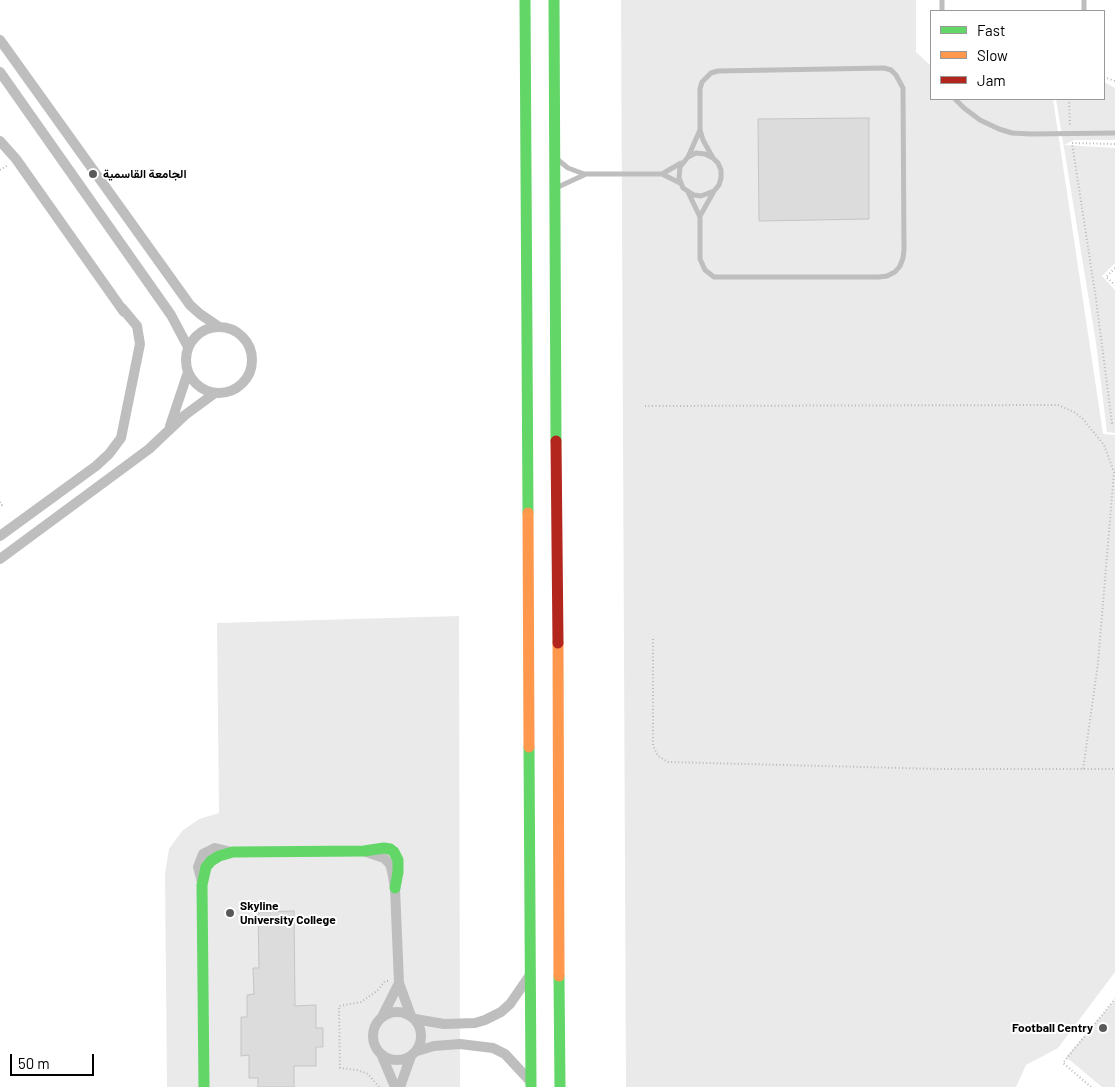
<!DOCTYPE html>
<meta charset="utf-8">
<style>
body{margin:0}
#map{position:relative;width:1115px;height:1087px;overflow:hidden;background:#fff;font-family:Barlow,sans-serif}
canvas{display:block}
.legend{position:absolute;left:930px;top:10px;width:175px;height:90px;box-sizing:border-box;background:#fff;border:1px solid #999;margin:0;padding:6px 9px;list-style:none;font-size:15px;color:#000}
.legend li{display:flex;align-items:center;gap:10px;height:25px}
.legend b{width:25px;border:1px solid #999}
.scale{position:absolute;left:10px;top:1054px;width:84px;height:22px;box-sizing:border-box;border:2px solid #000;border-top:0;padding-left:6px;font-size:15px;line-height:18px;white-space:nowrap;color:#000;-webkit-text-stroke:4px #fff;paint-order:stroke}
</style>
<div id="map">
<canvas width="1115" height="1087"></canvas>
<ul class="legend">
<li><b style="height:6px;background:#63d668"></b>Fast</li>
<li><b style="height:6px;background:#ff974d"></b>Slow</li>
<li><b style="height:6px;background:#b3261e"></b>Jam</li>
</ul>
<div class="scale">50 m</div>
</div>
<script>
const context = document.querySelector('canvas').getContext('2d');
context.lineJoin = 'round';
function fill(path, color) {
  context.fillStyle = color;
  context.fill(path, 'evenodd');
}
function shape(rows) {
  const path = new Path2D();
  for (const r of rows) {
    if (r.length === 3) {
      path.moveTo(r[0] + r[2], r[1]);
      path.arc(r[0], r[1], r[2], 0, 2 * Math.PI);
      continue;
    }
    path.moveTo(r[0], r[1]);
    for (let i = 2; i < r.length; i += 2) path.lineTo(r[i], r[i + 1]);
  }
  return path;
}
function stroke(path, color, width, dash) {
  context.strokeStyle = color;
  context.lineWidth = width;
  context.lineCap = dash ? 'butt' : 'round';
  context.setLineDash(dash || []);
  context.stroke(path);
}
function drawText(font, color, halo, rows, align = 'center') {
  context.font = font + ' Barlow,Vazirmatn,sans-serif';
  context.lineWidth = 4;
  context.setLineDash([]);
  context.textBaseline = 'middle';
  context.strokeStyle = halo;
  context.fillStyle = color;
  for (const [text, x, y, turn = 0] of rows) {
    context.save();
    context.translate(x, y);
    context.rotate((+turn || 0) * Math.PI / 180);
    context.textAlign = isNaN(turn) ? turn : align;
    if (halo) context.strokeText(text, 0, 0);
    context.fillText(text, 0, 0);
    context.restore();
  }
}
fill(shape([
 [621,0,916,0,916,52,931,66,931,99,1053,99,1103,434,1115,435,1115,972,1058,1048,1026,1065,1016,1087,626,1087],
 [1104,82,1115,88,1115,140,1074,140,1064,145,1115,148,1115,263,1102,276,1115,290,1115,433,1107,432,1096,343,1056,99,1104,99],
 [459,616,460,1087,167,1087,165,873,169,849,182,831,199,819,219,813,217,623],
 [1115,1000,1115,1087,1102,1087,1066,1057]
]), '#eaeaea');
const building = shape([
 [869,118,869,219,759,221,758,119,869,118],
 [294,911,295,1006,316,1005,316,1028,323,1028,323,1047,316,1047,316,1066,294,1066,294,1087,258,1087,258,1078,249,1078,249,1055,241,1056,241,1017,247,1017,247,995,254,994,253,968,259,968,258,912,294,911]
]);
fill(building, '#dcdcdc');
stroke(building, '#c5c5c5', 1);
stroke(shape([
 [1104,77,1115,81],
 [1069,99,1070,126],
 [1115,144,1072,143,1096,299,1112,423,1115,423],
 [0,170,8,165],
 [1115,268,1106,277,1115,285],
 [645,406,1058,405,1074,412,1082,418,1104,445,1114,472,1098,663,1083,770],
 [0,502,2,505,0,506],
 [653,639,653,746,658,756,668,762,940,769,1115,769],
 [379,1087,368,1074,357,1070,340,1068,339,1006,361,1002,377,991,385,981,389,981],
 [1091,1087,1063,1063,1115,999]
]), '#b8b8b8', 2, [1, 2.5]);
stroke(shape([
 [942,0,942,11],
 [1084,11,1084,0],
 [955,99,964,108,980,120,999,129,1012,133,1031,134,1115,133],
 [688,157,696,153,705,154,713,158,718,163,721,170,721,178,719,185,714,191,701,196,694,195,683,188,679,178,680,167,688,157,700,130],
 [557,159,568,168,584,174,662,174,680,183],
 [662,174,681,163],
 [558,187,584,175],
 [688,192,700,217,700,259,705,270,714,277,879,277,887,276,895,272,900,266,903,258,904,250,903,88,896,75,891,70,884,68,718,71,711,73,702,82,700,89,700,130,703,140,713,158],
 [700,216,713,193]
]), '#bebebe', 5);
stroke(shape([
 [0,40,190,305,200,314,219,327],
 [0,72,171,315,188,347],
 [0,141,16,159,124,312],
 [219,360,33],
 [170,426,188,372],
 [0,536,96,466,109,454,121,438,140,344,137,326,122,308],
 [0,559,149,449,185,415,215,393],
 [366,852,384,858,390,864,392,871,395,888,399,983,411,1016],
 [202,882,198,867,203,854,215,848,232,852],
 [397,1036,24],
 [383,1015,399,983],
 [415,1019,444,1024,475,1023,485,1020,501,1012,510,1004,530,975],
 [417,1051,434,1046,460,1044,493,1048,505,1054,531,1082],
 [382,1056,395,1087],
 [400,1087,411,1056]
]), '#bebebe', 10);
stroke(shape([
 [525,0,528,513],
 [554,0,556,441],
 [529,747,531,1087],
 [559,976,560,1087],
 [204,1087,202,885,206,867,211,861,219,856,233,852,364,851,384,848,390,849,394,852,398,860,398,872,395,888]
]), '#63d668', 11);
stroke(shape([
 [528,513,529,747],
 [558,643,559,976]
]), '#ff974d', 11);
stroke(shape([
 [556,441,558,643]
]), '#b3261e', 11);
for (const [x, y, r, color] of [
 [93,174,5,"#595959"],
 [230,913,5,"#595959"],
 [1103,1028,5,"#595959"]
]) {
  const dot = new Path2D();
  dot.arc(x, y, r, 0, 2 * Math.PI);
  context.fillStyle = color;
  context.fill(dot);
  stroke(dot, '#fff', 2);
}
drawText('bold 12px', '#000', '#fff', [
 ["الجامعة القاسمية",103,174],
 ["Skyline",240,906],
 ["University College",240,920],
 ["Football Centry",1093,1028,"right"]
], 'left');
</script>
